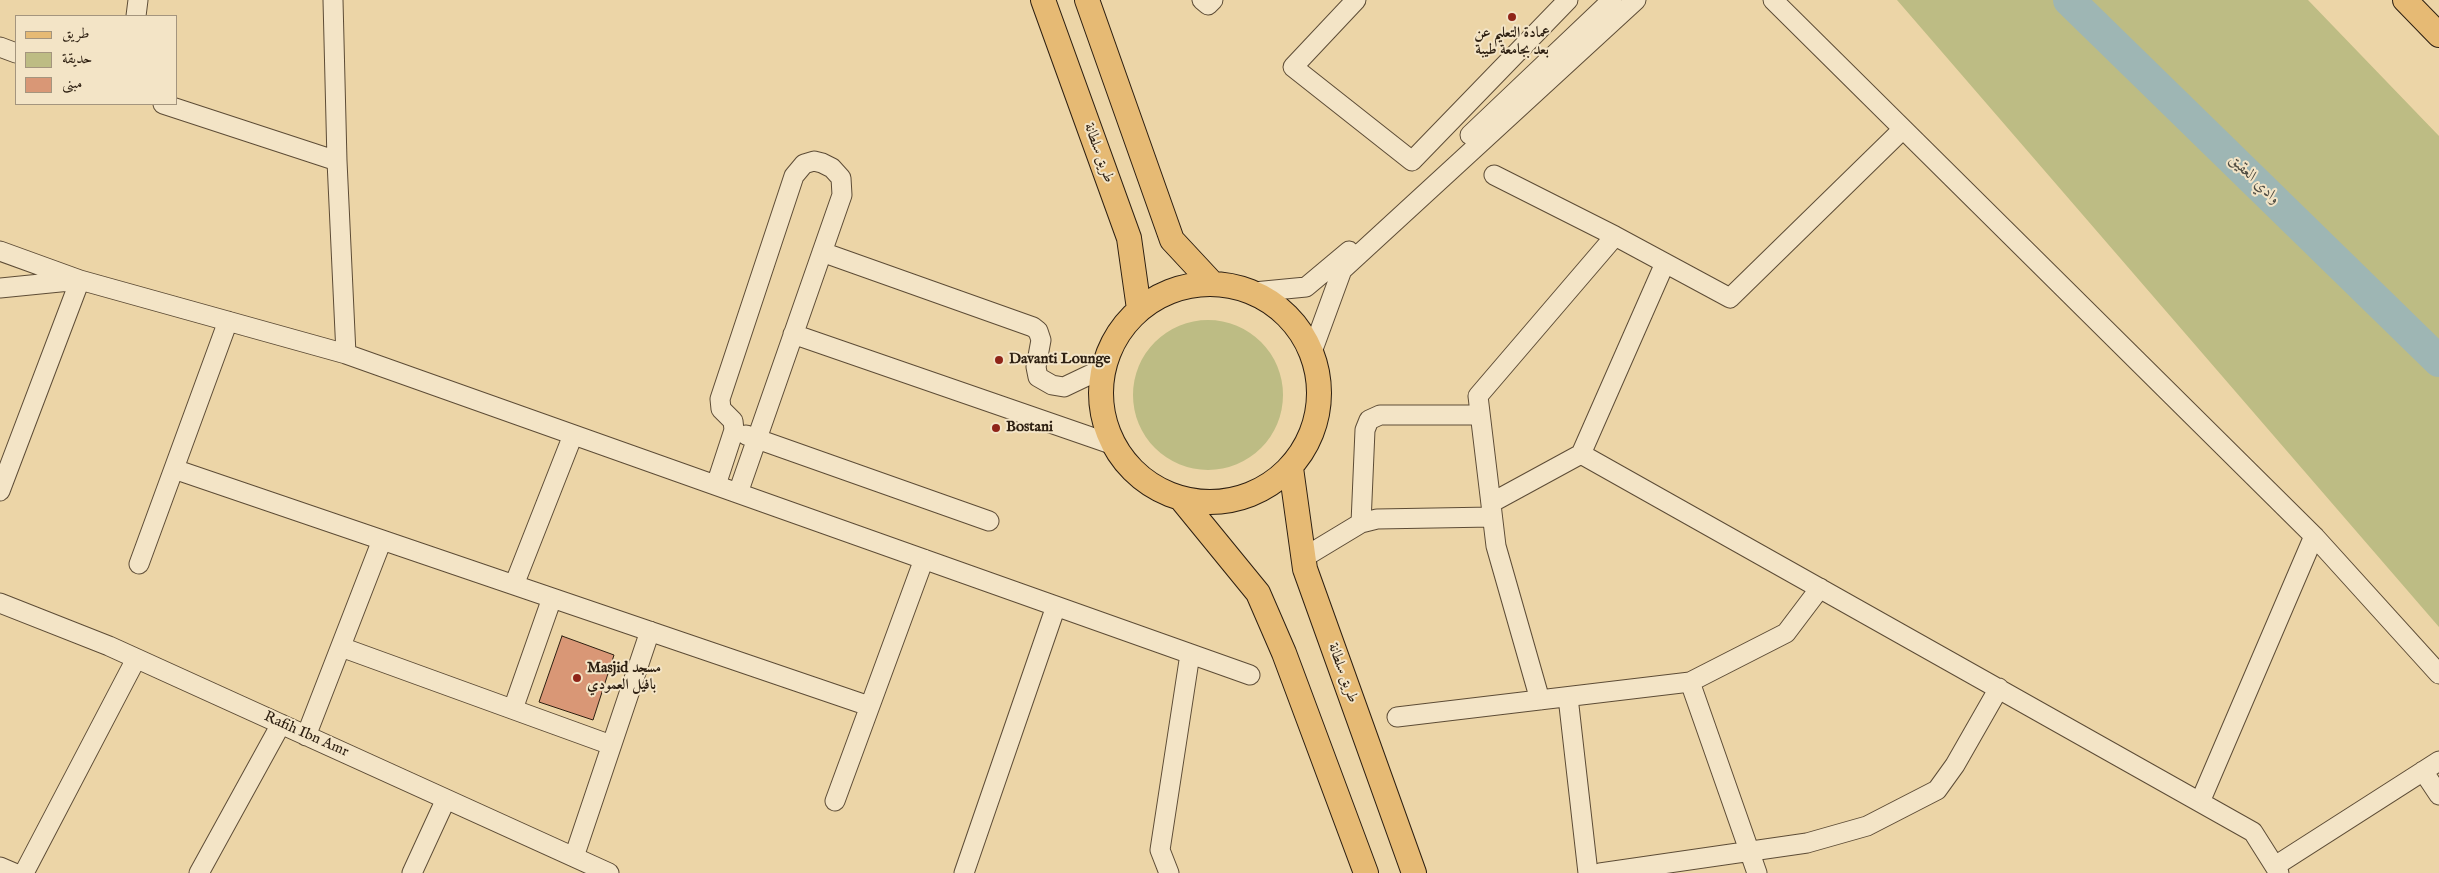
<!DOCTYPE html>
<meta charset="utf-8">
<style>
body{margin:0}
#map{position:relative;width:2439px;height:873px;overflow:hidden;background:#ecd5a7;font-family:"IM FELL English",Amiri,serif}
canvas{display:block}
.legend{position:absolute;left:15px;top:15px;width:162px;height:90px;box-sizing:border-box;background:#f3e4c6;border:1px solid #a4957e;margin:0;padding:6px 9px;list-style:none;font-size:15px;color:#2d1f11}
.legend li{display:flex;align-items:center;gap:10px;height:25px}
.legend b{width:25px;border:1px solid #a4957e}
</style>
<div id="map">
<canvas width="2439" height="873"></canvas>
<ul class="legend">
<li><b style="height:6px;background:#e6ba74"></b>طريق</li>
<li><b style="height:14px;background:#bdbc84"></b>حديقة</li>
<li><b style="height:14px;background:#d99776"></b>مبنى</li>
</ul>
</div>
<script>
const context = document.querySelector('canvas').getContext('2d');
context.lineJoin = 'round';
function fill(path, color) {
  context.fillStyle = color;
  context.fill(path, 'evenodd');
}
function shape(rows) {
  const path = new Path2D();
  for (const r of rows) {
    if (r.length === 3) {
      path.moveTo(r[0] + r[2], r[1]);
      path.arc(r[0], r[1], r[2], 0, 2 * Math.PI);
      continue;
    }
    path.moveTo(r[0], r[1]);
    for (let i = 2; i < r.length; i += 2) path.lineTo(r[i], r[i + 1]);
  }
  return path;
}
function stroke(path, color, width, dash) {
  context.strokeStyle = color;
  context.lineWidth = width;
  context.lineCap = dash ? 'butt' : 'round';
  context.setLineDash(dash || []);
  context.stroke(path);
}
function drawText(font, color, halo, rows, align = 'center') {
  context.font = font + ' "IM FELL English",Amiri,serif';
  context.lineWidth = 4;
  context.setLineDash([]);
  context.textBaseline = 'middle';
  context.strokeStyle = halo;
  context.fillStyle = color;
  for (const [text, x, y, turn = 0] of rows) {
    context.save();
    context.translate(x, y);
    context.rotate((+turn || 0) * Math.PI / 180);
    context.textAlign = isNaN(turn) ? turn : align;
    if (halo) context.strokeText(text, 0, 0);
    context.fillText(text, 0, 0);
    context.restore();
  }
}
fill(shape([
 [1897,0,2308,0,2439,136,2439,627],
 [1208,395,75]
]), '#bdbc84');
stroke(shape([
 [2069,0,2439,361]
]), '#9eb6b4', 32);
const building = shape([
 [562,636,614,655,593,720,539,702,562,636]
]);
fill(building, '#d99776');
stroke(building, '#2d1f11', 1);
const minor = shape([
 [333,0,337,161,346,354],
 [1202,0,1208,5,1213,0],
 [1356,0,1293,67,1412,161,1568,0],
 [1773,0,2314,536,2439,674],
 [136,16,138,0],
 [0,47,16,53],
 [163,104,337,161],
 [1470,135,1612,0],
 [1494,175,1615,236,1730,298,1903,129],
 [0,251,80,280,0,491],
 [822,252,1033,327,1038,331,1041,340,1036,367,1038,377,1052,385,1064,387,1106,367],
 [0,288,80,280,346,354,1250,675],
 [1254,292,1306,287,1349,251],
 [793,334,1114,445],
 [1312,352,1342,270,1636,0],
 [746,435,989,521],
 [1581,454,2253,832,2279,873],
 [174,469,869,706],
 [716,485,734,430,733,421,721,409,720,399,794,176,804,164,814,161,822,163,832,168,841,178,842,195,738,493],
 [1491,503,1581,454,1665,263],
 [1361,523,1365,430,1369,420,1380,415,1480,415],
 [1303,558,1361,523,1377,519,1492,517],
 [139,564,228,321],
 [514,585,573,435],
 [0,603,109,646,609,873],
 [341,647,611,745],
 [1690,682,1757,873],
 [1568,697,1588,873],
 [1540,700,1496,546,1478,396,1615,236],
 [513,709,552,598],
 [1397,717,1690,682,1786,633,1820,588],
 [306,736,382,540],
 [2423,771,2439,795],
 [835,801,924,559],
 [2200,802,2314,536],
 [574,857,650,631],
 [2275,866,2439,761],
 [0,867,14,873],
 [24,873,136,659],
 [199,873,281,724],
 [412,873,446,799],
 [964,873,1056,606],
 [1169,873,1160,850,1190,654],
 [1600,873,1807,843,1867,826,1937,790,1955,765,1999,688]
]);
const major = shape([
 [1043,0,1129,238,1139,309],
 [1087,0,1172,240,1212,283],
 [2405,0,2439,35],
 [1210,393,109],
 [1291,468,1305,569,1414,873],
 [1182,500,1258,593,1284,653,1366,873]
]);
stroke(minor, '#5d4c36', 21);
stroke(major, '#2d1f11', 26);
stroke(minor, '#f3e4c6', 19);
stroke(major, '#e6ba74', 24);
for (const [x, y, r, color] of [
 [1512,17,5,"#8f2418"],
 [999,360,5,"#8f2418"],
 [996,428,5,"#8f2418"],
 [577,678,5,"#8f2418"]
]) {
  const dot = new Path2D();
  dot.arc(x, y, r, 0, 2 * Math.PI);
  context.fillStyle = color;
  context.fill(dot);
  stroke(dot, '#f3e4c6', 2);
}
drawText('bold 15px', '#2d1f11', '#f3e4c6', [
 ["عمادة التعليم عن",1512,34,"center"],
 ["بعد بجامعة طيبة",1512,51,"center"],
 ["Davanti Lounge",1009,360],
 ["Bostani",1006,428],
 ["Masjid مسجد",587,669],
 ["بافيل العمودي",587,686]
], 'left');
drawText('15px', '#2d1f11', '#f3e4c6', [
 ["طريق سلطانة",1098,153,70],
 ["طريق سلطانة",1342,673,70],
 ["Rafih Ibn Amr",306,735,24]
]);
drawText('italic 16px', '#4f4c42', '#f3e4c6', [
 ["وادي العقيق",2254,180,44]
]);
</script>
